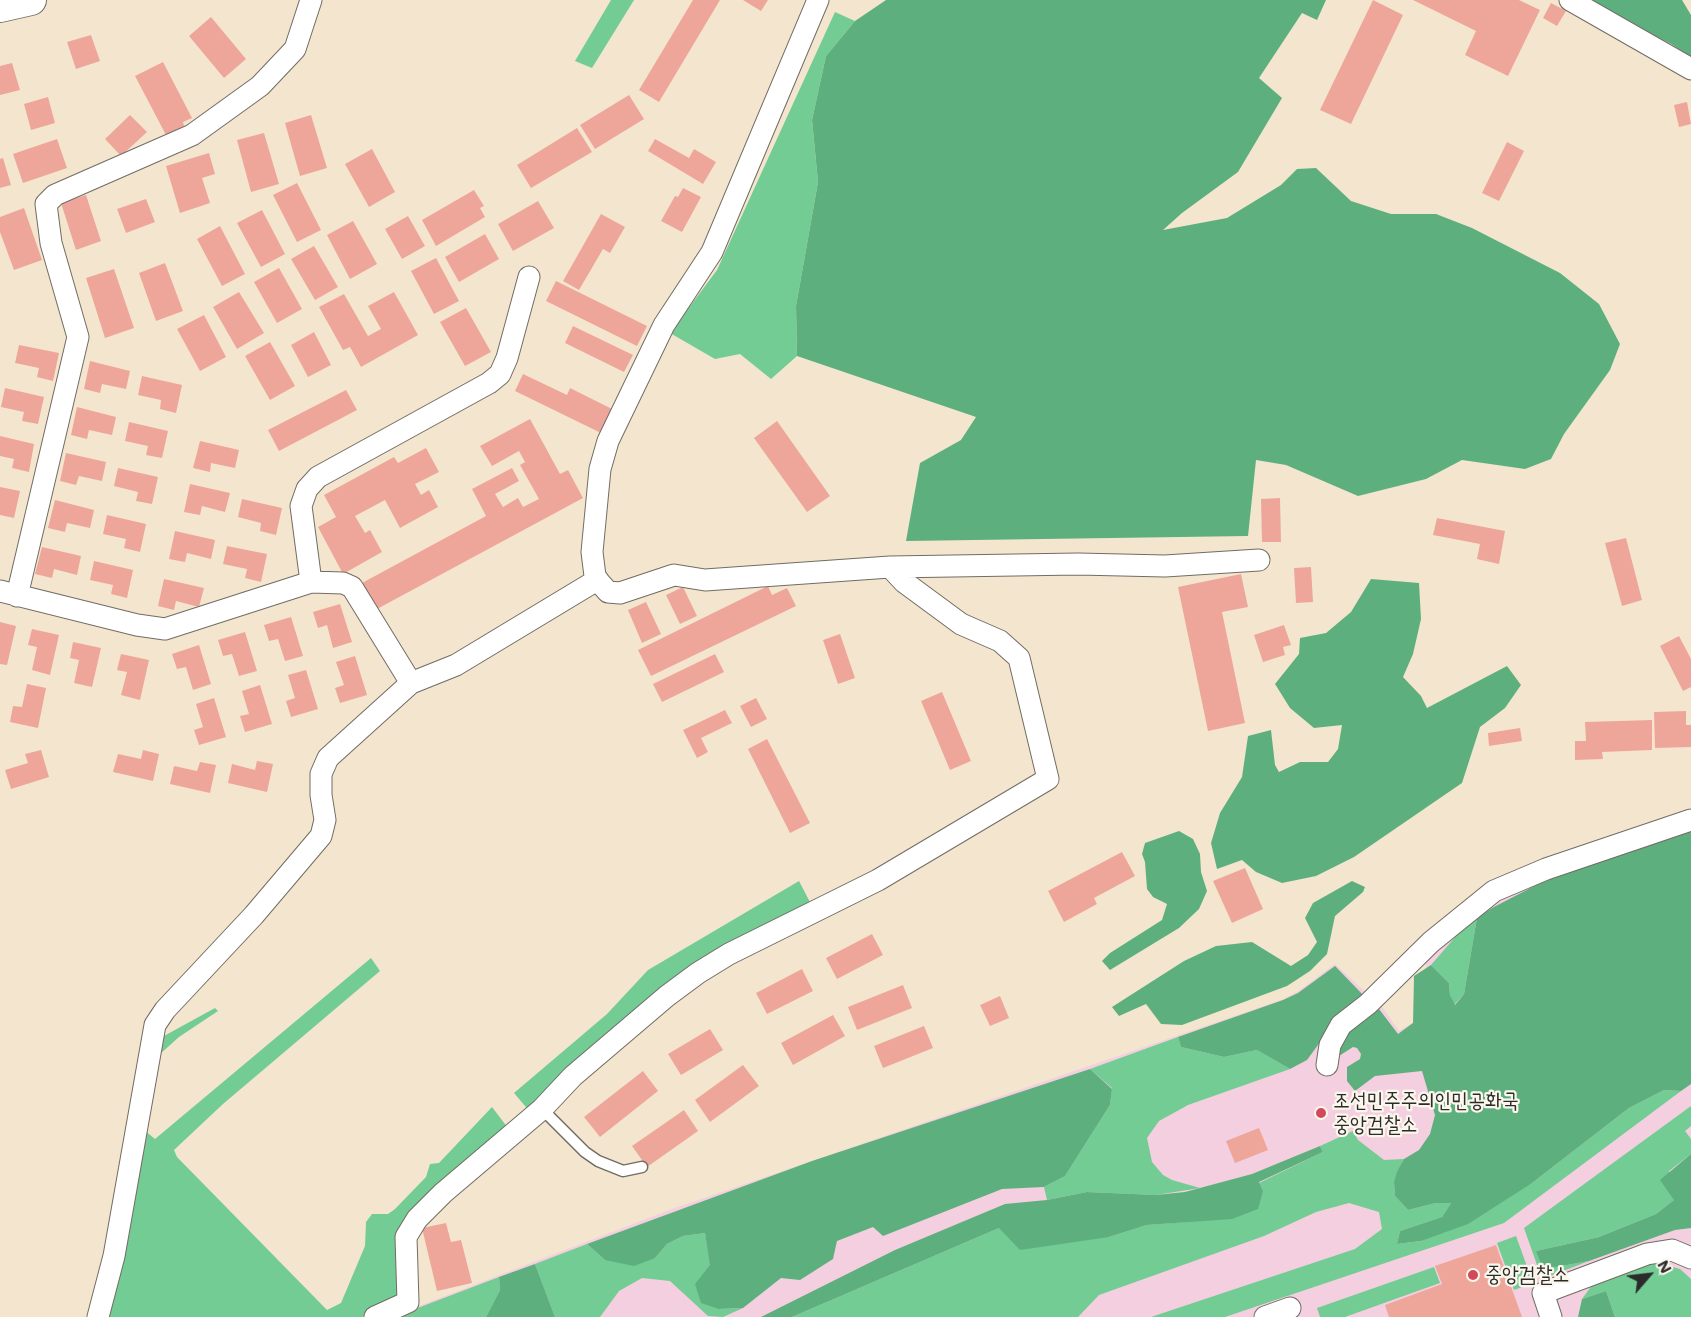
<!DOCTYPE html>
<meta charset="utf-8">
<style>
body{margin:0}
#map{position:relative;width:1691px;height:1317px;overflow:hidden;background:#f4e6ce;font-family:Mali,sans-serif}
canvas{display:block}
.north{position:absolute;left:1619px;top:1245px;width:60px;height:60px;-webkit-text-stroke:4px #fbf7ec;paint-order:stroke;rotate:62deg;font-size:16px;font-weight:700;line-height:24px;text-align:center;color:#2b2b2b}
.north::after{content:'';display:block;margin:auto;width:21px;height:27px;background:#2b2b2b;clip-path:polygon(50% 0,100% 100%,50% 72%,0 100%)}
</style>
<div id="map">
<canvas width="1691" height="1317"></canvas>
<div class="north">N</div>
</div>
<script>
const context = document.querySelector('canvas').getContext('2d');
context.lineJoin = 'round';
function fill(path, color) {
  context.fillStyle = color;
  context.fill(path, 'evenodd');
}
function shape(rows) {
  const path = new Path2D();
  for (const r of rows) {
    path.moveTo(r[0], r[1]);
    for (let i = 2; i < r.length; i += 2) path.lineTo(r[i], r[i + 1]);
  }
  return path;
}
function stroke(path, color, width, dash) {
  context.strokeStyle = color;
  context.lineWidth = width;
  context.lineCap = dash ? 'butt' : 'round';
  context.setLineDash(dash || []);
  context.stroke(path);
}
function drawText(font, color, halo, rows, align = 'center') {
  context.font = font + ' Mali,"Poor Story",sans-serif';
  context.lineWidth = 4.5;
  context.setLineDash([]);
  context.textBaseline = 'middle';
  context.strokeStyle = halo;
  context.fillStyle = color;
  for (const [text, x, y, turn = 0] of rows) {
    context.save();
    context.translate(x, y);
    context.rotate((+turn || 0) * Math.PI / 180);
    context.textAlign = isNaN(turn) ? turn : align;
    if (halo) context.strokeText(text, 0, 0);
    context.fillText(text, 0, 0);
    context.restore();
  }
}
fill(shape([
 [1691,825,1691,1317,390,1317,672,1209,1284,999,1298,991,1335,964,1383,1008,1399,1031,1435,1009,1425,962,1499,895]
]), '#f3cfdf');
fill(shape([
 [611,0,634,0,592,68,575,61],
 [835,12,855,21,826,56,812,120,818,182,796,306,797,356,771,379,740,354,715,359,670,333,717,270],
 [799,881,812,906,745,939,531,1113,514,1093,607,1014,648,970],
 [1477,918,1464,994,1454,1005,1450,995,1449,983,1431,965,1457,935],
 [371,958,380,971,223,1104,174,1150,177,1157,327,1310,341,1303,365,1246,366,1222,372,1214,388,1214,395,1209,426,1177,430,1164,439,1163,492,1107,511,1132,396,1239,400,1283,398,1295,380,1311,362,1317,104,1317,153,1042,215,1008,218,1011,179,1037,159,1055,144,1130,155,1139],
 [1178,1037,1181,1047,1224,1057,1257,1050,1290,1069,1188,1105,1159,1121,1147,1138,1152,1162,1163,1175,1172,1180,1200,1188,1156,1195,1087,1192,1047,1200,1044,1187,1065,1176,1110,1105,1112,1088,1090,1069],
 [1664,1090,1681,1091,1504,1223,1225,1317,1151,1317,1355,1249,1382,1229,1379,1212,1349,1203,1316,1212,1264,1236,1099,1295,1078,1317,792,1317,999,1228,1109,1237,1147,1225,1186,1222,1263,1191,1259,1183,1323,1152,1320,1146,1353,1131,1358,1140,1384,1160,1404,1159,1394,1182,1395,1196,1408,1210,1436,1203,1451,1203,1442,1217,1400,1231,1397,1244,1421,1241,1532,1183,1629,1108],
 [1691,1106,1691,1126,1685,1131,1691,1139,1691,1154,1669,1171,1674,1200,1656,1214,1599,1237,1536,1251,1556,1267,1589,1261,1542,1279,1524,1228],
 [705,1233,719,1309,743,1308,723,1317,708,1316,670,1281,642,1278,619,1291,600,1317,555,1317,535,1264,587,1244,605,1260,655,1258,667,1244,683,1236],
 [1516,1236,1533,1283,1514,1290,1497,1243],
 [1656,1262,1680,1269,1691,1279,1691,1317,1615,1317,1606,1291,1582,1299,1590,1288,1600,1281],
 [1434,1267,1440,1283,1345,1317,1320,1317,1317,1308],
 [499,1277,500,1290,486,1317,394,1317]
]), '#72cc93');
fill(shape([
 [886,0,1326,0,1317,20,1302,13,1259,78,1282,98,1238,172,1182,213,1163,230,1227,218,1281,185,1297,169,1316,168,1351,201,1391,214,1436,214,1472,228,1560,273,1599,304,1620,344,1610,370,1564,434,1551,459,1525,469,1462,460,1426,479,1358,496,1286,465,1256,460,1248,536,906,541,920,463,961,440,976,417,797,356,796,306,818,182,812,120,826,56,855,21],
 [1583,0,1682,0,1691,15,1691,57,1671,44],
 [1371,579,1419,583,1421,619,1413,654,1403,677,1421,696,1427,708,1507,666,1521,685,1505,708,1480,727,1462,783,1354,857,1316,876,1282,883,1256,872,1242,860,1217,869,1211,843,1220,813,1242,777,1248,736,1271,730,1275,765,1279,772,1300,762,1328,762,1338,749,1342,725,1314,728,1290,708,1275,684,1299,654,1300,638,1326,633,1351,612],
 [1179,831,1193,839,1200,854,1201,872,1207,891,1199,909,1179,928,1110,970,1102,961,1110,953,1162,920,1167,904,1153,897,1147,889,1145,862,1142,854,1145,843],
 [1691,832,1691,1084,1681,1091,1664,1090,1629,1108,1532,1183,1468,1224,1421,1241,1397,1244,1400,1231,1442,1217,1451,1203,1436,1203,1408,1210,1395,1196,1394,1182,1397,1172,1404,1159,1419,1150,1430,1134,1435,1115,1422,1071,1375,1076,1355,1091,1347,1081,1347,1067,1360,1059,1361,1054,1357,1048,1353,1047,1339,1056,1340,1045,1347,1034,1379,1009,1398,1034,1413,1023,1414,976,1431,965,1449,983,1450,995,1455,1005,1464,994,1477,918,1492,908,1546,880],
 [1352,881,1365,887,1363,892,1335,916,1327,954,1310,971,1287,986,1182,1025,1161,1024,1146,1004,1119,1016,1112,1007,1184,961,1216,946,1252,942,1291,966,1308,955,1317,942,1305,918,1313,903],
 [1335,966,1366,998,1334,1023,1307,1060,1290,1069,1257,1050,1224,1057,1181,1047,1178,1037,1283,1000,1298,993],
 [1090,1069,1112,1089,1110,1105,1065,1176,1044,1187,1002,1189,883,1236,873,1227,837,1241,833,1259,800,1280,781,1278,743,1308,719,1309,701,1303,695,1284,710,1265,705,1233,683,1236,667,1244,655,1258,634,1266,605,1260,587,1244,812,1161],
 [1320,1146,1323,1152,1259,1182,1263,1191,1258,1209,1232,1219,1147,1225,1109,1237,1020,1250,999,1228,792,1317,761,1317,895,1250,1005,1204,1047,1200,1087,1192,1156,1195,1185,1192,1252,1174],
 [1691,1154,1691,1228,1675,1230,1589,1261,1556,1267,1542,1266,1536,1251,1599,1237,1656,1214,1674,1200,1660,1180],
 [535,1264,555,1317,486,1317,500,1290,499,1277],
 [1606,1291,1615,1317,1578,1317,1582,1299]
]), '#5db07d');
fill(shape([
 [693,0,720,0,659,102,639,90],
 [743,0,768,0,761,11],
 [1373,0,1403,15,1351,124,1320,110],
 [1413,0,1519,0,1540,10,1508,76,1465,55,1476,31],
 [1551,3,1566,11,1557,26,1543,18],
 [211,17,246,59,224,78,189,36],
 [91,35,100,61,76,69,67,42],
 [163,62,192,118,183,122,184,126,166,135,135,76],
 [12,63,20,90,0,95,0,66],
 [629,95,644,119,595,149,580,125],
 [48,97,55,123,31,130,24,104],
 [1687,102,1691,124,1679,127,1674,105],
 [130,115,147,132,121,156,105,139],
 [311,115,327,168,300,176,285,123],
 [577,128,592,152,531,188,517,165],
 [264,133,279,184,251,192,237,140],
 [57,139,67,168,23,183,13,154],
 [655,139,689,158,694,149,716,162,703,184,648,151],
 [1507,142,1524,151,1499,201,1482,193],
 [372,149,395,192,369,207,345,164],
 [209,153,215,174,202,178,210,203,180,213,166,166],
 [3,158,11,185,0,188,0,159],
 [297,183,321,230,297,242,273,195],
 [683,188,701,197,682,232,661,221,675,196,678,197],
 [474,190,484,206,480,208,485,217,436,246,422,220],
 [86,195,101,241,76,250,61,203],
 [146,199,155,222,126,233,117,209],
 [538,201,554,228,513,251,498,224],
 [24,208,42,260,14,270,0,232,0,217],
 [262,210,285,254,261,267,237,223],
 [601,214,625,227,610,253,603,249,579,290,563,281],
 [408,216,425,246,402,259,385,229],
 [353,221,377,264,350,279,327,235],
 [220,226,245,274,222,286,197,239],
 [485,234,499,259,459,282,445,257],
 [314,246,338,287,315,300,291,259],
 [436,258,459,301,434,314,411,271],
 [165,263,183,311,156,321,139,273],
 [279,268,302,309,277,323,254,282],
 [114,269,134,328,105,338,86,278],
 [556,281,647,326,637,346,546,301],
 [239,292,264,333,237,349,213,307],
 [394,292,418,335,361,367,350,347,343,350,319,307,344,294,368,336,381,329,368,306],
 [466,308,491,352,465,366,440,322],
 [204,315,226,357,200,371,177,329],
 [573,326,633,355,624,372,565,343],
 [314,332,331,365,308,377,291,345],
 [270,342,295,386,270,400,245,356],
 [19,345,59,353,53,381,37,377,39,368,15,363],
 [90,361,130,371,126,389,102,384,100,393,84,389],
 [523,374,567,395,570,388,614,410,603,434,515,391],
 [142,376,182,385,176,413,160,409,161,400,138,395],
 [5,388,44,397,38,424,22,421,24,412,1,407],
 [346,390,357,410,279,451,268,430],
 [77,407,116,417,112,435,89,430,87,439,71,435],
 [530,419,560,474,568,470,583,498,377,609,362,583,486,516,472,489,512,468,519,481,495,494,503,507,518,498,523,507,539,499,520,465,525,462,519,451,492,466,480,446],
 [777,421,830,496,807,512,754,438],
 [129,422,168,431,162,458,146,455,148,446,125,441],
 [0,436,34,444,29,472,12,468,14,459,0,456],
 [200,441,239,450,235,468,211,463,210,472,193,468],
 [426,448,439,472,415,484,421,495,429,490,438,507,400,528,385,500,355,516,365,533,370,530,382,552,343,574,318,527,336,517,324,495,394,457,398,463],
 [66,453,106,462,102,481,79,476,76,485,60,481],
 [118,468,158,477,152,504,136,501,138,492,114,486],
 [190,484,230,493,225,512,202,506,200,515,184,512],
 [0,487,20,491,14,518,0,515],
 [1280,498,1281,542,1262,542,1261,499],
 [242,499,282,508,276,535,260,531,261,523,238,517],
 [55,500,94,510,90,528,67,523,65,532,48,528],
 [107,515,146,524,140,552,124,548,126,539,103,534],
 [1437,518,1505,531,1499,564,1477,559,1480,544,1433,535],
 [175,531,215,540,211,559,187,553,185,562,169,559],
 [1626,538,1642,600,1622,606,1605,543],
 [227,546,267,554,261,582,245,578,247,569,223,564],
 [42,547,81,556,77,575,54,569,52,578,35,574],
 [94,561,133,570,127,598,111,594,113,585,90,580],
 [1311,567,1313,602,1296,603,1294,568],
 [1241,574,1248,607,1222,612,1245,723,1208,731,1178,587],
 [164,579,204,588,199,607,176,601,174,610,158,606],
 [768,586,772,595,787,588,796,606,651,676,638,650],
 [683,587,697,616,680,624,666,595],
 [646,602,661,634,642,643,628,610],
 [340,604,352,642,333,648,327,625,318,628,313,612],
 [291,617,303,656,285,661,278,639,269,641,264,625],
 [0,622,16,626,7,665,0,664],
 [1284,625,1291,645,1283,647,1285,655,1263,662,1254,635],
 [32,629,59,635,50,675,32,670,37,647,28,645],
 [245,632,257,671,239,676,232,654,223,656,218,640],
 [840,634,855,678,838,684,823,640],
 [1679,636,1691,659,1691,687,1683,691,1660,646],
 [73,642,101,648,92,687,74,683,79,660,70,658],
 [199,645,211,684,193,690,186,667,177,669,172,654],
 [121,654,149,660,140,700,121,695,127,672,117,670],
 [715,654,724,672,662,702,653,684],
 [355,656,367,695,340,703,335,688,344,685,336,662],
 [306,670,318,709,291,717,286,701,295,698,288,675],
 [27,684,46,688,38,728,10,722,13,706,22,707],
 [260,685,272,724,245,732,240,716,249,714,242,691],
 [942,692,971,761,950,770,921,701],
 [214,698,226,737,199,745,194,730,203,727,196,704],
 [756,698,767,719,751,727,740,706],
 [725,710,732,723,701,738,708,752,697,758,683,730],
 [1686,711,1686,725,1691,725,1691,747,1655,748,1654,712],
 [1652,720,1652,750,1602,752,1603,759,1575,760,1575,741,1586,741,1585,722],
 [1520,728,1522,741,1489,746,1488,733],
 [767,739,810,823,790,833,748,749],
 [41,750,49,777,11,789,5,770,28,763,25,754],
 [143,750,159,754,153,781,113,772,118,754,141,759],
 [257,761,273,764,267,792,228,783,232,764,255,770],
 [200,762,216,765,210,793,170,784,174,766,197,771],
 [1122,852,1135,876,1094,898,1097,904,1064,922,1048,891],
 [1245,868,1263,909,1232,923,1213,881],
 [872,934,883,955,837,979,826,958],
 [802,969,813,991,767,1014,756,993],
 [903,985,912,1008,857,1030,848,1007],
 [1000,996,1009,1018,990,1026,980,1005],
 [833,1015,845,1036,793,1065,781,1043],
 [924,1026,933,1048,883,1068,874,1046],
 [710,1029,723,1050,681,1075,668,1054],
 [743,1065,759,1086,710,1122,695,1100],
 [643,1071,658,1091,600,1137,584,1117],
 [684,1110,698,1131,647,1167,632,1146],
 [1259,1128,1268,1150,1235,1163,1226,1141],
 [446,1223,451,1242,461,1240,472,1283,437,1291,422,1228],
 [1496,1245,1522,1317,1389,1317,1385,1305,1442,1284,1435,1266]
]), '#eea69b');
const lane = shape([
 [542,1109,585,1152,598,1161,623,1171,642,1167]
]);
const street = shape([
 [818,0,712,252,664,325,608,441,600,469,592,552,595,576,600,583,608,592,620,593,674,575,705,580,890,567,1078,564,1165,566,1259,560],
 [1570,0,1691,69],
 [311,582,301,506,307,489,318,477,489,383,500,374,507,358,529,277],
 [0,591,137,625,165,629,311,582,343,583,352,587,411,683],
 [17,596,78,337,51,243,46,204,55,195,192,135,260,86,295,49,311,0],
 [1327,1065,1330,1045,1341,1025,1368,1004,1431,942,1494,891,1546,869,1691,820],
 [98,1317,114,1256,155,1025,165,1010,254,915,321,836,325,820,321,795,321,774,328,758,411,683,456,665,597,580],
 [375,1317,408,1302,406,1237,417,1219,443,1193,542,1109,573,1076,667,996,698,973,729,954,878,880,1048,779,1019,658,1000,641,961,624,904,582,890,567],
 [1265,1317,1290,1308],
 [1551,1317,1543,1293,1647,1254,1672,1250,1691,1258]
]);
const secondary = shape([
 [0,7,31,0]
]);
stroke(lane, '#716c64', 13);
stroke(street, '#716c64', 23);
stroke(secondary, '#716c64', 32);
stroke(lane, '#fff', 10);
stroke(street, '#fff', 21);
stroke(secondary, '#fff', 30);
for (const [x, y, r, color] of [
 [1321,1113,6,"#d1495b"],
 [1473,1275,6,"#d1495b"]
]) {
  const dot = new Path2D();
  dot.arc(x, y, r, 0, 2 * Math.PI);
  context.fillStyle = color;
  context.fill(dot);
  stroke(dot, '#fbf7ec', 2);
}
drawText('21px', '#2b2b2b', '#fbf7ec', [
 ["조선민주주의인민공화국",1333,1101],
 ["중앙검찰소",1333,1125],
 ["중앙검찰소",1485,1275]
], 'left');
</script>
